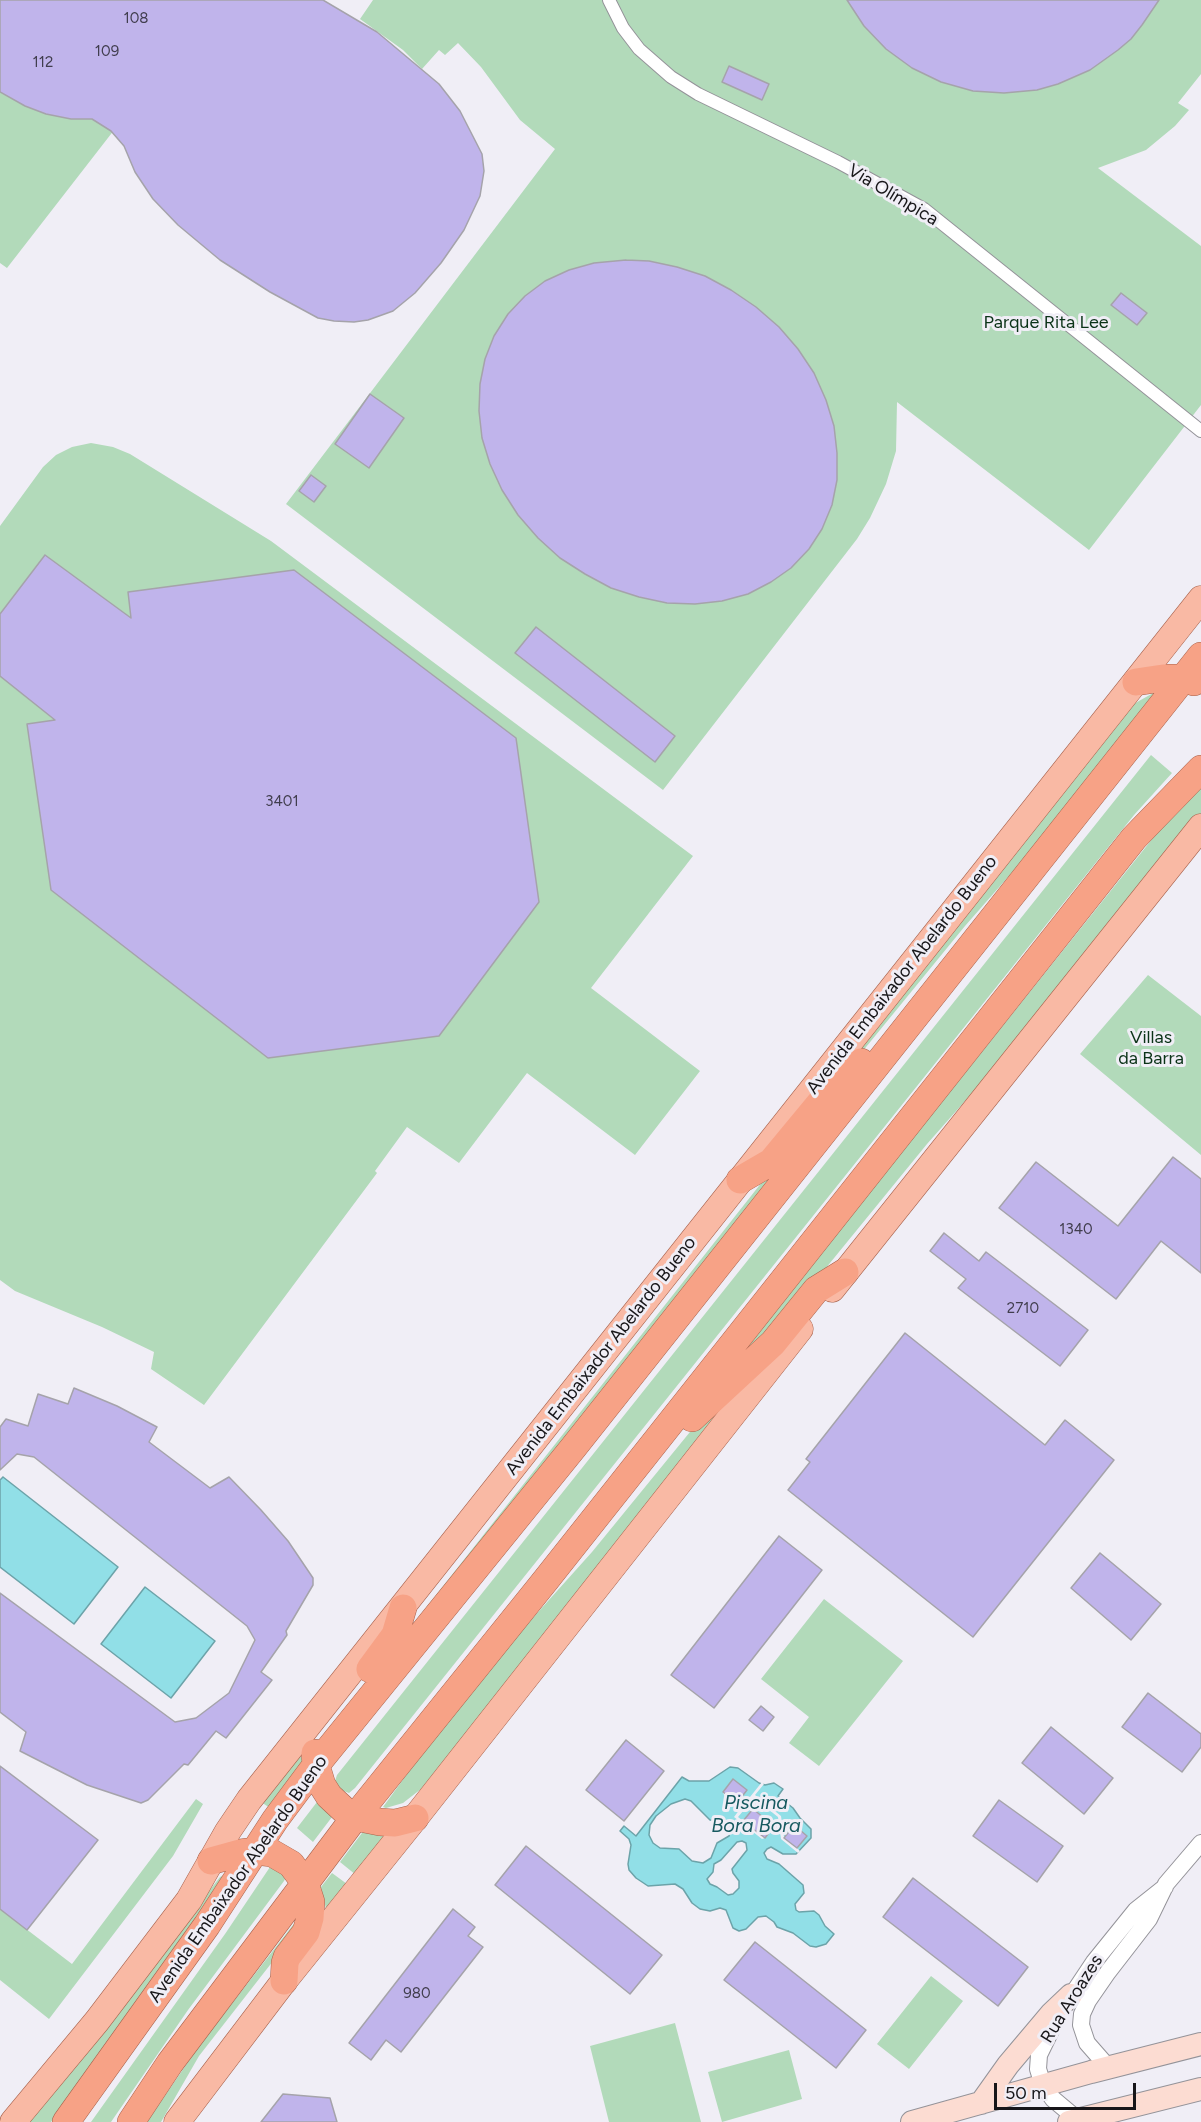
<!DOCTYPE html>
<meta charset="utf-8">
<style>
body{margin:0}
#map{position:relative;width:1201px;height:2122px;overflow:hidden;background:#f0eef6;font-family:Figtree,sans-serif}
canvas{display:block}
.scale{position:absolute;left:994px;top:2083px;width:142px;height:27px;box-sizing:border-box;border:3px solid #171619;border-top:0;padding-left:8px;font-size:18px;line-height:21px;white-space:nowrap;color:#171619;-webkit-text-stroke:4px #f0eef6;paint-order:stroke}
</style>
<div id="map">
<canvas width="1201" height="2122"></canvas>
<div class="scale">50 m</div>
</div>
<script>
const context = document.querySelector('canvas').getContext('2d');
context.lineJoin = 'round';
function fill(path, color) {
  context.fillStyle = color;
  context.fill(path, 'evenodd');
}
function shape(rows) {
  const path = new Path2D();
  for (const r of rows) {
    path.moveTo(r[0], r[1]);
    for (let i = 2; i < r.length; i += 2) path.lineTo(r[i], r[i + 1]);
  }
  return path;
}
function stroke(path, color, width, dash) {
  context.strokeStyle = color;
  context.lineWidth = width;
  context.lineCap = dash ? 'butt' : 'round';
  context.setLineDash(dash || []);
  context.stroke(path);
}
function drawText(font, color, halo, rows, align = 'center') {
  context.font = font + ' Figtree,sans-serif';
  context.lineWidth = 6;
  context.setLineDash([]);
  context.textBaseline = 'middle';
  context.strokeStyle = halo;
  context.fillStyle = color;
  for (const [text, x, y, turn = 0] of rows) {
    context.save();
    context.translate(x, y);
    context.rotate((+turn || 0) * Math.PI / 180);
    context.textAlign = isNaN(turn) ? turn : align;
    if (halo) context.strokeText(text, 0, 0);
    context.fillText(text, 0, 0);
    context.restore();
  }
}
fill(shape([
 [0,0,215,0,7,268,0,263],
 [373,0,1201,0,1201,74,1178,103,1189,110,1175,126,1146,150,1098,168,1201,246,1201,405,1089,550,897,402,896,451,886,484,870,518,857,539,663,790,286,504,555,149,520,120,481,67,458,43,445,55,439,50,422,69,403,50,360,19],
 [91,443,113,447,130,454,271,541,693,856,591,988,700,1071,635,1155,527,1073,459,1163,407,1127,375,1171,377,1173,204,1405,151,1369,154,1352,102,1327,15,1291,0,1280,0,526,43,467,56,455,72,447],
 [1155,692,1094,779,965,926,853,1063,845,1063,1130,706],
 [1151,755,1172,773,1134,815,355,1788,349,1793,341,1790,335,1781,337,1775],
 [1201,786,1201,814,1018,1041,927,1144,777,1328,725,1373,1165,823],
 [1148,975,1201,1016,1201,1155,1080,1054],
 [841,1095,331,1728,811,1120],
 [757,1370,421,1789,403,1803,386,1808,383,1807,470,1688,592,1552,703,1416],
 [824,1599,903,1661,819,1766,789,1743,809,1717,761,1679],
 [300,1755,303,1761,273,1810,261,1802],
 [196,1799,203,1804,173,1856,49,2019,0,1980,0,1909,72,1964],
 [317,1802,332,1817,313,1842,297,1828],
 [366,1831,384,1834,384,1836,356,1875,340,1862,362,1833],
 [270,1867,279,1869,285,1879,284,1881,188,2010,111,2122,91,2122,225,1934],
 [332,1873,347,1884,326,1909,321,1887],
 [224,1875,224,1882,51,2122,29,2122,220,1877],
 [296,1921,291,1938,199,2056,161,2122,147,2122,199,2046],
 [931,1976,963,2001,909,2069,877,2044],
 [675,2023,701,2122,609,2122,590,2046],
 [789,2050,802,2099,722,2122,708,2072]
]), '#b2daba');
const water = shape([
 [3,1477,118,1567,74,1624,0,1567,0,1480,3,1477],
 [145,1587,215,1641,171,1698,101,1644,145,1587],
 [730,1767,738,1768,759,1783,765,1785,774,1783,783,1789,778,1796,793,1808,800,1818,811,1829,811,1838,796,1854,783,1854,771,1847,767,1849,764,1853,767,1859,779,1864,803,1885,804,1893,795,1904,796,1910,799,1912,814,1911,819,1915,825,1926,834,1934,826,1944,816,1947,810,1946,793,1933,777,1927,774,1922,766,1916,758,1917,746,1929,739,1931,733,1928,726,1910,720,1908,710,1911,700,1909,692,1903,683,1889,675,1884,648,1886,636,1878,629,1870,628,1864,631,1845,629,1839,620,1831,624,1826,636,1836,682,1777,689,1781,709,1781,730,1767],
 [685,1799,691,1801,710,1820,724,1822,731,1829,729,1836,717,1843,711,1858,703,1863,692,1861,679,1849,660,1848,653,1843,649,1835,650,1825,656,1816,671,1804,685,1799],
 [742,1841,746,1843,747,1850,732,1869,733,1873,739,1881,739,1888,733,1894,728,1895,717,1887,710,1884,707,1879,713,1872,714,1864,721,1860,737,1842,742,1841]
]);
fill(water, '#91dfe7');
stroke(water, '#6ca3a9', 1.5);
fill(shape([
 [733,1779,747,1790,737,1802,742,1807,762,1782,764,1784,755,1795,781,1816,784,1837,794,1825,807,1836,797,1848,800,1851,798,1853,781,1839,778,1817,754,1798,738,1817,743,1821,753,1809,774,1826,765,1838,762,1839,734,1817,740,1809,724,1795,723,1792]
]), '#f0eef6');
const building = shape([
 [0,0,323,0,377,32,439,84,460,111,482,154,484,171,480,196,464,230,441,263,415,293,393,311,368,320,354,322,334,321,318,318,270,292,220,260,178,225,153,199,135,172,124,146,111,131,92,119,71,119,46,114,25,106,0,92,0,0],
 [847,0,1159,0,1142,25,1131,39,1118,50,1090,70,1058,84,1037,90,1004,93,973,91,941,82,912,68,886,49,864,26,847,0],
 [729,66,769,84,762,100,722,82,729,66],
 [626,260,649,261,677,267,705,276,731,290,756,307,779,327,798,349,814,373,826,400,834,426,837,453,837,480,832,505,822,529,809,549,791,568,771,582,748,594,722,601,695,604,667,603,639,597,611,588,585,574,560,558,538,538,518,515,502,490,490,464,482,438,479,411,480,384,485,359,494,336,508,314,525,296,545,281,569,270,594,263,626,260],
 [1121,293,1147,313,1137,325,1111,305,1121,293],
 [370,394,404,418,369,468,335,444,370,394],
 [311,475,326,486,314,502,299,491,311,475],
 [45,555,131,618,128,592,294,570,516,738,539,902,439,1036,268,1058,51,890,27,724,55,720,0,676,0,614,45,555],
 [536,627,675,736,655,762,515,653,536,627],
 [1173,1157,1201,1179,1201,1273,1161,1241,1116,1299,999,1208,1036,1162,1118,1226,1173,1157],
 [944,1233,979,1261,986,1252,1088,1330,1060,1366,958,1288,966,1279,930,1251,944,1233],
 [905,1333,1045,1445,1065,1420,1114,1460,973,1637,788,1490,810,1462,806,1459,905,1333],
 [74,1388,117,1406,157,1427,149,1442,210,1488,229,1477,261,1510,288,1541,313,1578,313,1585,286,1631,287,1635,261,1672,272,1680,226,1738,216,1731,188,1765,184,1764,148,1800,141,1803,87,1785,20,1751,26,1732,0,1712,0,1593,175,1722,196,1718,229,1693,255,1640,247,1626,34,1457,17,1454,0,1470,0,1427,6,1419,28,1426,38,1394,68,1404,74,1388],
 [779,1536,822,1570,714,1708,671,1675,779,1536],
 [1100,1553,1161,1604,1131,1640,1071,1588,1100,1553],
 [1148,1693,1201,1734,1201,1747,1182,1772,1122,1727,1148,1693],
 [761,1706,774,1717,763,1731,749,1720,761,1706],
 [1051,1727,1113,1778,1084,1814,1022,1763,1051,1727],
 [626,1740,664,1771,624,1821,586,1790,626,1740],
 [0,1766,98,1840,27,1930,0,1909,0,1766],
 [733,1779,747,1790,737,1803,723,1792,733,1779],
 [999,1800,1063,1846,1037,1882,973,1836,999,1800],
 [753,1809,774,1826,765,1838,743,1821,753,1809],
 [794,1825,807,1836,797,1848,784,1838,794,1825],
 [526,1846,662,1955,630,1994,495,1885,526,1846],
 [913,1878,1028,1967,998,2006,883,1917,913,1878],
 [453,1909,475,1927,468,1936,483,1947,401,2052,386,2040,371,2060,349,2043,453,1909],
 [755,1942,866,2030,836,2068,724,1980,755,1942],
 [283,2094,330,2098,337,2122,261,2122,283,2094]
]);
fill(building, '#c0b4eb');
stroke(building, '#a5a3aa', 1.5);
const pedestrian = shape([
 [609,0,623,28,639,49,671,77,698,94,838,162,924,209,1201,431]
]);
const minor = shape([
 [1108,2067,1087,2043,1081,2025,1082,2014,1088,2001,1108,1972,1149,1919,1166,1884,1201,1843],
 [1078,2120,1053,2099,1043,2085,1038,2069,1039,2055,1058,2016,1094,1962,1136,1910,1165,1887]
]);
const secondary = shape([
 [981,2103,1008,2065,1051,2014,1071,1995],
 [912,2122,1091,2072,1201,2044],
 [1069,2122,1201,2089]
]);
const primary = shape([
 [832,1289,1201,827],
 [13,2122,97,2021,189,1900,228,1831,249,1800,1201,599],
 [177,2122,284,1981,415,1818,800,1329]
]);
const trunk = shape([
 [1136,682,1163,678,1183,678,1194,682],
 [740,1180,771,1162,819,1104,861,1062],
 [692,1418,773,1343,816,1290,845,1272],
 [370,1669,395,1635,403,1608],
 [315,1753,316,1765,322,1785,329,1796,344,1810,355,1817,380,1822,395,1823,415,1818],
 [211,1861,240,1853,255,1851,272,1853,291,1864,305,1883,311,1902,310,1918,306,1932,287,1957,285,1963,284,1981],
 [66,2122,207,1925,275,1820,316,1765,573,1448,1201,656],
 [131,2122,170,2063,355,1817,545,1581,1134,838,1201,769]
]);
stroke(pedestrian, '#949399', 14);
stroke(minor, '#949399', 18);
stroke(secondary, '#949399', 24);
stroke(primary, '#a7624c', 27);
stroke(trunk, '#a7624c', 28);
stroke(pedestrian, '#fff', 12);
stroke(minor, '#fff', 16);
stroke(secondary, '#fcdcd2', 22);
stroke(primary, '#f9b9a4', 26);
stroke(trunk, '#f7a286', 27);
drawText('15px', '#413e4e', null, [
 ["108",136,19],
 ["109",107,52],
 ["112",43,63],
 ["3401",282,802],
 ["1340",1076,1230],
 ["2710",1023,1309],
 ["980",417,1994]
]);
drawText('18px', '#171619', '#f0eef6', [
 ["Via Olímpica",893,195,31],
 ["Avenida Embaixador Abelardo Bueno",902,975,-52],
 ["Avenida Embaixador Abelardo Bueno",601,1356,-52],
 ["Avenida Embaixador Abelardo Bueno",238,1879,-55],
 ["Rua Aroazes",1072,1999,-58]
]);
drawText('18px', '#0b3318', '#f0eef6', [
 ["Parque Rita Lee",1046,323],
 ["Villas",1151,1038],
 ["da Barra",1151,1059]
]);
drawText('italic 20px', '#175a60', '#f0eef6', [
 ["Piscina",756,1803],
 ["Bora Bora",756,1826]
]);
</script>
